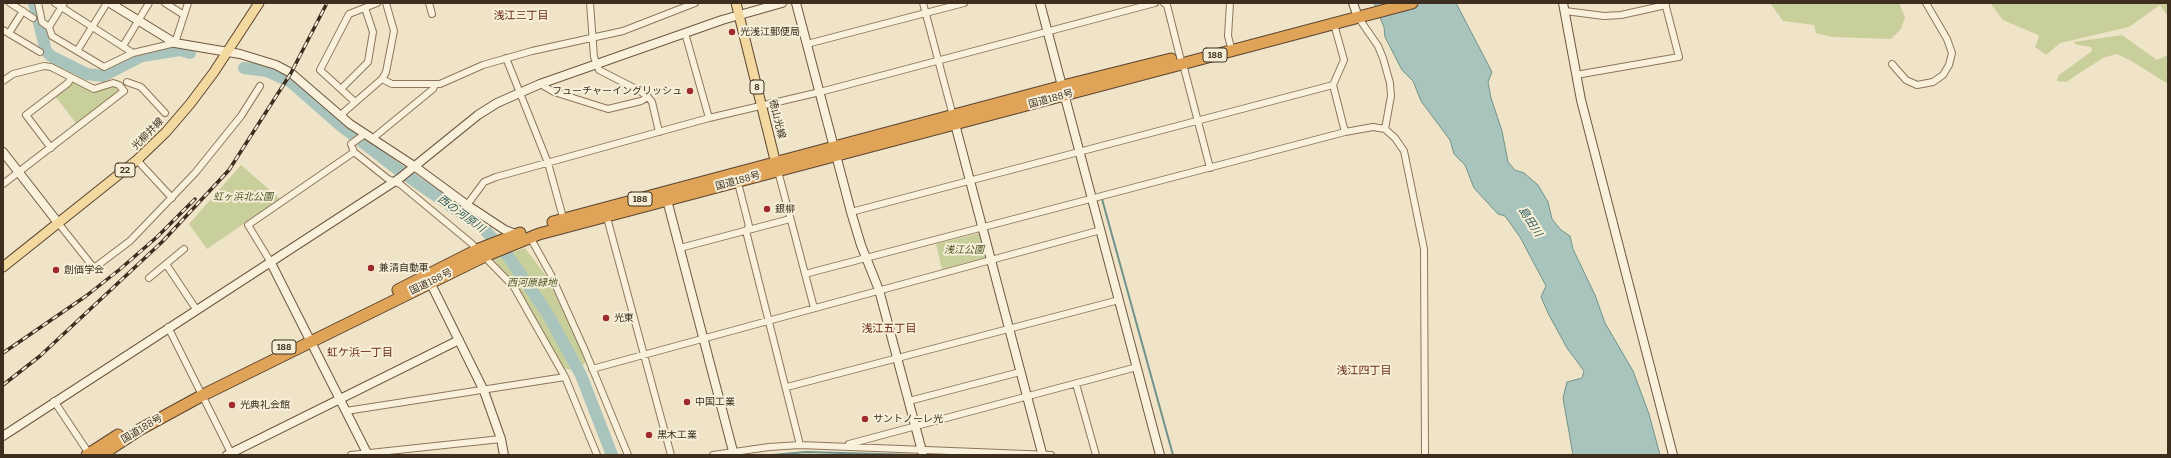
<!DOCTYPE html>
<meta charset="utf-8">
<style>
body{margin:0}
#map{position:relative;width:2171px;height:458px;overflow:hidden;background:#f0e4c8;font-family:Bitter,serif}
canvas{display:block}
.frame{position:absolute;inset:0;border:4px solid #3d2e20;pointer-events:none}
</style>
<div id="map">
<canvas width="2171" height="458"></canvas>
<div class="frame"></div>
</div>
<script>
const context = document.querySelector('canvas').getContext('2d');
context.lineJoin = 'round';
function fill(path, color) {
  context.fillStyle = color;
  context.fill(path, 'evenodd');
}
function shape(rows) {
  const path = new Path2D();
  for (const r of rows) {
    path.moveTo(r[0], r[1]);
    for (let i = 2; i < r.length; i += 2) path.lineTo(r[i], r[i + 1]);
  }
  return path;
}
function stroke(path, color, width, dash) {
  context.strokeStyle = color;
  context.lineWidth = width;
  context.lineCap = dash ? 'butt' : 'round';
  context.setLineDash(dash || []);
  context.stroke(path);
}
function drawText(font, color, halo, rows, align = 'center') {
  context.font = font + ' Bitter,"Noto Sans JP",serif';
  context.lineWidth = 4;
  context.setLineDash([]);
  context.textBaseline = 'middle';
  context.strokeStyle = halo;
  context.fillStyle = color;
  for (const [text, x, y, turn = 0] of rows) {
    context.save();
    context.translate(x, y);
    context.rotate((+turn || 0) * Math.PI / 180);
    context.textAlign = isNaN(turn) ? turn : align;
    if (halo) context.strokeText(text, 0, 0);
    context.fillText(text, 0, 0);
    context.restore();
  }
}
fill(shape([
 [1770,3,1899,3,1905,17,1901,29,1891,39,1833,37,1816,33,1814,25,1783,21],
 [1990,3,2168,3,2168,17,2160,5,2129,27,2060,43,2046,55,2035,47,2039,37,2038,35,2003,20],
 [2122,35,2157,60,2168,55,2168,84,2130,60,2116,54,2103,58,2066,82,2057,81,2059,75,2092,51,2091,47,2077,45,2073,42],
 [72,82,87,89,98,91,115,86,118,88,117,93,76,123,55,96],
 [241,165,280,199,207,249,189,224],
 [979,233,985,258,942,269,936,244],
 [525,248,547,277,586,361,581,368,575,371,564,368,516,286,493,259]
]), '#c9cf9b');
const water = shape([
 [1374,3,1456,3,1492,72,1488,82,1491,98,1502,131,1508,162,1515,170,1524,173,1538,185,1548,202,1552,219,1561,230,1570,236,1573,249,1595,295,1605,323,1633,371,1649,414,1660,455,1573,455,1563,398,1567,382,1582,378,1584,371,1567,348,1549,315,1541,297,1546,286,1520,237,1505,216,1498,214,1474,188,1465,165,1454,154,1450,140,1421,101,1413,81,1402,70,1385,37,1384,27,1374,3]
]);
fill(water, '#a9c4bc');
stroke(water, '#6f938a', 1);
stroke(shape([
 [1102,199,1173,455],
 [773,455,806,452,915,455]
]), '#6f938a', 2);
stroke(shape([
 [34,3,46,51,51,56,87,74,103,76,142,56,180,50,190,53],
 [244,68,267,71,291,82,340,125,396,168,484,229,508,256,547,313,581,375,612,455]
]), '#a9c4bc', 12);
const street = shape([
 [10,3,33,18],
 [38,3,42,22,49,27,64,3],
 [55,3,133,53],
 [165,3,184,15],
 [429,3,432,14],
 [590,3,594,57,599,70,640,91,648,97,652,102,659,132],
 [923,3,953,116],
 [1164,3,1167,5,1180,57,1183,64,1210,168],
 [1230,3,1228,36,1232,51],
 [1565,11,1604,16,1621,15,1666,5],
 [1358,17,1378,46,1383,58,1390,83,1391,96,1385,129],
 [1334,24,1344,60,1333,85,1345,132],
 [49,27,52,36,104,67,133,53,175,43,188,3],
 [3,30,40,52],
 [9,33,23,11],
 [685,33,709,118],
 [807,44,964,3],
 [123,46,149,3],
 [77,51,107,3],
 [506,58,548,163,564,221],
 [1892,64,1906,80,1917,85,1933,82,1943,75,1949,65,1952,53,1947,39,1926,3],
 [1576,75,1679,57,1665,3],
 [382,79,392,84,440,84,483,65,532,51,623,31,695,3],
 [3,81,13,74,44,66,51,67,94,89,113,83,119,85,124,91,3,184],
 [127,82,141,87,165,113],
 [540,84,554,92,608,109,641,101,648,97],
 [341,89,368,62,373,32,365,8],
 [355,102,320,70,349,14,377,3],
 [341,117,344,112,382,79,386,72,394,31,386,3],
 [365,134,351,144,354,152,388,179,400,184,471,243,514,287,565,377,597,455],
 [372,139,433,89,435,85],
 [51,148,26,115,68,83,71,78],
 [137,160,172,198],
 [778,171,814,308],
 [737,179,749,226,746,231,800,445],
 [467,205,484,182,496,177,709,118,820,92,1155,3],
 [851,212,1333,85],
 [606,214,671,455],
 [59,224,94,268,130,241,195,173,241,116,260,86],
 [530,237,551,275,586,353,628,455],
 [680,248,790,219],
 [270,261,248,225,354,152],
 [166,264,196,309],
 [805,274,1345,132,1373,127,1385,129,1395,138,1404,151,1424,249,1425,455],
 [149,278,184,249],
 [168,327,232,455],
 [592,369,1101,230],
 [1076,384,1096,455],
 [787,387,1119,300],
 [54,401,90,455],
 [909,401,1020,372],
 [346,411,565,377],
 [849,444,1137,367],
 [351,455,501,439],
 [713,455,769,447,800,445,1051,455]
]);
const secondary = shape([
 [110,3,175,43,240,54,276,65,291,73,350,124,414,166,467,205,505,230,518,235],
 [796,3,851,212,861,245,879,290,923,455],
 [1040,3,1160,455],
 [1353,3,1358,17],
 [1563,3,1581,100,1673,455],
 [955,124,1042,453],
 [3,152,59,224],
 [667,200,734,455],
 [270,261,368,455],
 [428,278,484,391,501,439,504,455],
 [3,436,400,178,478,115,497,103,540,84,722,20,782,3],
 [227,455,459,340]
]);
const primary = shape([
 [736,3,777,168],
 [3,267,137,160,166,132,190,104,214,72,259,3]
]);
const highway = shape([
 [553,222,1063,86,1171,59],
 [398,290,479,249,520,233],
 [87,455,118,435],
 [101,455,139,430,203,395,485,256,539,234,1412,3]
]);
stroke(street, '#8d765c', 8);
stroke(secondary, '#6f573f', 10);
stroke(primary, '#5b4430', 11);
stroke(highway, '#5b4430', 13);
stroke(street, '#faf1dc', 6);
stroke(secondary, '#faf1dc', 8);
stroke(primary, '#f3d9a0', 9);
stroke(highway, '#e0a458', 11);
const rail = shape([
 [3,353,86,296,119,270,157,237,195,199],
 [3,385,40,356,163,241,229,170,291,73,327,3]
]);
stroke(rail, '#3d2e20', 3.5);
stroke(rail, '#f7eed8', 2, [6]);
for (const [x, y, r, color] of [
 [732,32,4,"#9e2a2b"],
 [690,91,4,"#9e2a2b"],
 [767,209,4,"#9e2a2b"],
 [371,268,4,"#9e2a2b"],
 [56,270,4,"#9e2a2b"],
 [606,318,4,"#9e2a2b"],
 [687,402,4,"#9e2a2b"],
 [232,405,4,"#9e2a2b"],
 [865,419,4,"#9e2a2b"],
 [649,435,4,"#9e2a2b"]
]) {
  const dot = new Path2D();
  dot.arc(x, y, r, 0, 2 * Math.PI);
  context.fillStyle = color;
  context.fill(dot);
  stroke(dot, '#f7eed8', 1.5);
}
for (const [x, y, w] of [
 [1215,55,24],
 [757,87,14],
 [125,170,20],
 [640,199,24],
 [284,347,24]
]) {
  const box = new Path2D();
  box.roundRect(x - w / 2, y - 7, w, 14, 3);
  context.fillStyle = '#f7eed8';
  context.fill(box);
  stroke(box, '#3d2e20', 1);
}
drawText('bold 9px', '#3d2e20', null, [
 ["188",1215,55],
 ["8",757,87],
 ["22",125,170],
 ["188",640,199],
 ["188",284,347]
]);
drawText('10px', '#3d2e20', '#f7eed8', [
 ["光浅江郵便局",740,32],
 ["フューチャーイングリッシュ",682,91,"right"],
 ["銀柳",775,209],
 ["兼清自動車",379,268],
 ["創価学会",64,270],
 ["光東",614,318],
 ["中国工業",695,402],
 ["光典礼会館",240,405],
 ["サントノーレ光",873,419],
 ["黒木工業",657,435]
], 'left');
drawText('10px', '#3d2e20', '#f7eed8', [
 ["国道188号",1051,99,-15],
 ["徳山光線",777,119,76],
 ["光柳井線",148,134,-46],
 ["国道188号",738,181,-15],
 ["国道188号",431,282,-26],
 ["国道188号",142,429,-31]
]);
drawText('italic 10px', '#4d5a26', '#f7eed8', [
 ["虹ヶ浜北公園",243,197],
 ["浅江公園",964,250],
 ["西河原緑地",532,283]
]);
drawText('11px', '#6b2e1e', '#f7eed8', [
 ["浅江三丁目",521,16],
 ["浅江五丁目",889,329],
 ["虹ケ浜一丁目",360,353],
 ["浅江四丁目",1364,371]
]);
drawText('italic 11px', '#2f5d5a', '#f7eed8', [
 ["西の河原川",461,214,36],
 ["島田川",1530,222,57]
]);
</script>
